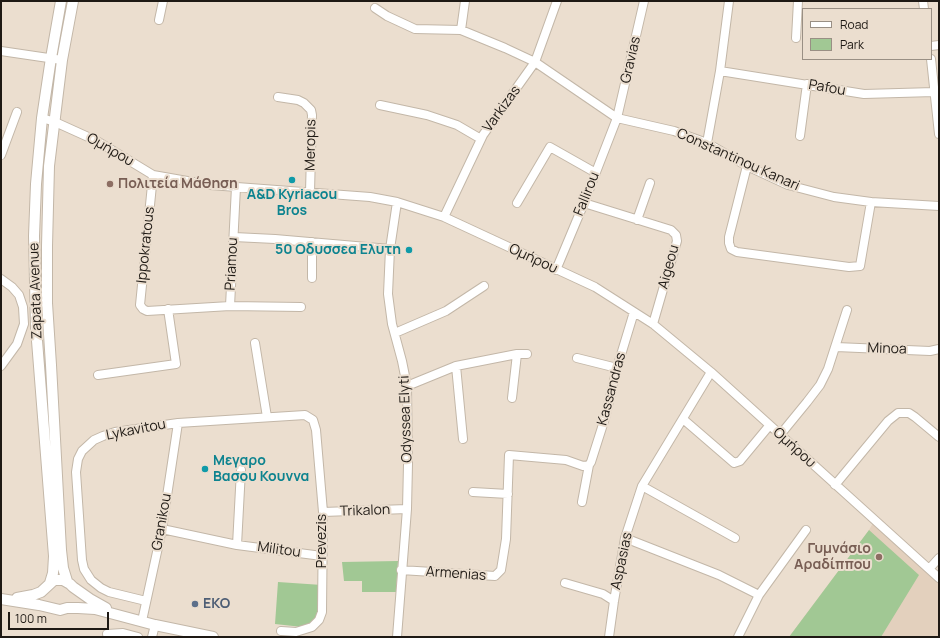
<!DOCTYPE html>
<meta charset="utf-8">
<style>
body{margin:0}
#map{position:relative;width:940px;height:638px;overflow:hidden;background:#ebdecf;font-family:Manrope,sans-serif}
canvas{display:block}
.frame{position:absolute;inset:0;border:2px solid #1e1914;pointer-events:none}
.legend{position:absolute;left:802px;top:8px;width:130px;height:52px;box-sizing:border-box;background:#ebdecf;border:1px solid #998f84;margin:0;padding:5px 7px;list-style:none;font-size:12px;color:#1e1914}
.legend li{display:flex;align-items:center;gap:8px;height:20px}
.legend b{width:20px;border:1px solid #998f84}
.scale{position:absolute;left:8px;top:612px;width:101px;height:18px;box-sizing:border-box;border:2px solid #1e1914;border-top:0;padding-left:5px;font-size:12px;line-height:14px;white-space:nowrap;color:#1e1914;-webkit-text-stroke:3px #ebdecf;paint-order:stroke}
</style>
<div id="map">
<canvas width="940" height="638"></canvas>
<div class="frame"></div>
<ul class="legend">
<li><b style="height:5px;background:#fff"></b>Road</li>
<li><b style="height:11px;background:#a1c894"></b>Park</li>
</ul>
<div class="scale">100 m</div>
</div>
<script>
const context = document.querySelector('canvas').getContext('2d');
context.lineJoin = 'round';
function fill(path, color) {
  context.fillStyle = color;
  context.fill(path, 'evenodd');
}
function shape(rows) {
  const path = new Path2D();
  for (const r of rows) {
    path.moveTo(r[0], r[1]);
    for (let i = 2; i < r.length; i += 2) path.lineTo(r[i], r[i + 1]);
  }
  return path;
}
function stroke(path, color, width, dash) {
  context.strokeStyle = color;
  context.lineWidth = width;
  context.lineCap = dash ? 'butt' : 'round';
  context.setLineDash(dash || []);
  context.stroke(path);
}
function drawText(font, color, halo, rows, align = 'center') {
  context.font = font + ' Manrope,sans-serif';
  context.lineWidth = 4;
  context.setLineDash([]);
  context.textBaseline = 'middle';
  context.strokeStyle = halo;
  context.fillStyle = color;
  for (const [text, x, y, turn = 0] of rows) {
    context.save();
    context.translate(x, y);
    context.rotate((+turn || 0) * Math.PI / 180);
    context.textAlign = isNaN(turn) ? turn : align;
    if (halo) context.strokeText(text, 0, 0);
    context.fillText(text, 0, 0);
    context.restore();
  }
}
fill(shape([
 [873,523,939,583,939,637,789,637,869,530]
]), '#e3d0bd');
fill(shape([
 [869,530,919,575,881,637,789,637],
 [398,561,396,592,362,592,362,581,344,581,342,562],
 [278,582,322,585,318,618,311,623,302,627,275,624]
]), '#a1c894');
const minor = shape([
 [923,1,924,9],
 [375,8,387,16,415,29,461,30,505,48,535,62,617,118,674,131,707,143,747,166,788,185,834,197,871,202,939,206],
 [159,20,163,1],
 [461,30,465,1],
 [796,38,798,1],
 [931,46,939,45],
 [1,51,62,60],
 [931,59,939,134],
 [720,71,864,94,934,92],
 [278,97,298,100,304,103,311,110,312,115,310,192],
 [380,105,427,115,457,125,481,139],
 [42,118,55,122,97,141,153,175,210,185,370,197,397,202,444,217,595,287,653,324,711,372,939,578],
 [800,136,807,84],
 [707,143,720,71,729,1],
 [1,155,17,112],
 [747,166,729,237,729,243,731,249,737,252,849,267,860,266,871,202],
 [153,175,140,305,143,309,147,311,230,306,236,187],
 [517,203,550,147,596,173],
 [584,203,671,230,676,235,677,241,653,324],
 [444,217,483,135,535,62,557,1],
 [637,220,650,183],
 [234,237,275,239,390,249],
 [312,242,312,278],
 [556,270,584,203,617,118,644,1],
 [1,279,12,287,19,295,23,307,24,324,17,344,1,366],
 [230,306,301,307],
 [395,333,446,311,484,286],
 [255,343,267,417],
 [836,347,930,351,939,349],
 [577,358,617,368],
 [456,366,463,439],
 [98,375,176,364,168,309],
 [407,386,456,366,517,354,527,354],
 [512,398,517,354],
 [683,419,734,463,740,461,769,426],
 [780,435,807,402,820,385,828,369,847,310],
 [835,485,888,421,898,413,909,413,915,417,939,437],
 [642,486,735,538],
 [473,492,508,494],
 [582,502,589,465,591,462,605,418,617,368,634,312],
 [323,512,407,509],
 [162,529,237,545,322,556],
 [625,538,719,575,759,595],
 [237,545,241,470],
 [929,569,939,558],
 [401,570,495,576,501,570,506,539,509,455,566,460,583,466,589,465],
 [565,583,603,594,614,601],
 [146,601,109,592,101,588,91,580,84,569,82,560,76,472,78,459,82,451,94,440,103,436,115,432,178,423,305,415,313,420,316,430,323,512,322,612,319,620,312,627,296,632,281,631],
 [142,621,162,529,178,423],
 [107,634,123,633,138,637],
 [152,637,155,625],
 [397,637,407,509,408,464,407,386,402,361,392,324,388,294,390,249,397,202],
 [609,637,614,601,625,538,642,486,711,372],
 [738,637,759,595,806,530]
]);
const major = shape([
 [67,581,63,568,61,550,51,365,47,303,47,246,49,166,62,60,73,1],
 [50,583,53,573,54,556,36,328,34,236,36,184,42,118,51,58,61,1],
 [17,598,33,595,41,592,54,580,63,580,70,584,73,587,90,599,106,608],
 [1,599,39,605,60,610,67,608,78,608,95,609,155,625,213,637]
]);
stroke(minor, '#c3b7a8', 10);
stroke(major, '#c3b7a8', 12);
stroke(minor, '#fff', 8);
stroke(major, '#fff', 10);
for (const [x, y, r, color] of [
 [292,180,4,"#0f9aa8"],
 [110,184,4,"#8d6e63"],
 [409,250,4,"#0f9aa8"],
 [205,469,4,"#0f9aa8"],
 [879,557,4,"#8d6e63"],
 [195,604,4,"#5c6f8a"]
]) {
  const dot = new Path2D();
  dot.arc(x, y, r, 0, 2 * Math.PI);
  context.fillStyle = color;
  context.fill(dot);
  stroke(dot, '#ebdecf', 1.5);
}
drawText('14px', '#1e1914', '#ebdecf', [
 ["Gravias",631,60,-77],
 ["Pafou",827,88,10],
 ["Varkizas",502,109,-54],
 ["Meropis",311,145,-89],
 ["Ομήρου",110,150,30],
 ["Constantinou Kanari",738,160,24],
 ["Fallirou",587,194,-68],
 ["Ippokratous",146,245,-84],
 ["Ομήρου",533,259,25],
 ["Priamou",232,264,-87],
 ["Aigeou",669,267,-75],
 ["Zapata Avenue",36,291,-92],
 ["Minoa",887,349,2],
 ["Kassandras",612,389,-75],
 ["Odyssea Elyti",406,419,-92],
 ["Lykavitou",136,430,-11],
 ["Ομήρου",794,448,42],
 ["Trikalon",365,511,-2],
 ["Granikou",162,522,-80],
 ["Prevezis",322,541,-90],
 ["Militou",279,550,8],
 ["Aspasias",622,561,-78],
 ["Armenias",456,574,4]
]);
drawText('bold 14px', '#785e54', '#ebdecf', [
 ["Πολιτεία Μάθηση",118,184],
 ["Γυμνάσιο",871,549,"right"],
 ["Αραδίππου",871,565,"right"]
], 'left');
drawText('bold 14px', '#0d838f', '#ebdecf', [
 ["A&D Kyriacou",292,195],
 ["Bros",292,211],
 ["50 Οδυσσεα Ελυτη",401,250,"right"],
 ["Μεγαρο",213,461,"left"],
 ["Βασου Κουννα",213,477,"left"]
]);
drawText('bold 14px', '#4e5e75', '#ebdecf', [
 ["EKO",203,604]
], 'left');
</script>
